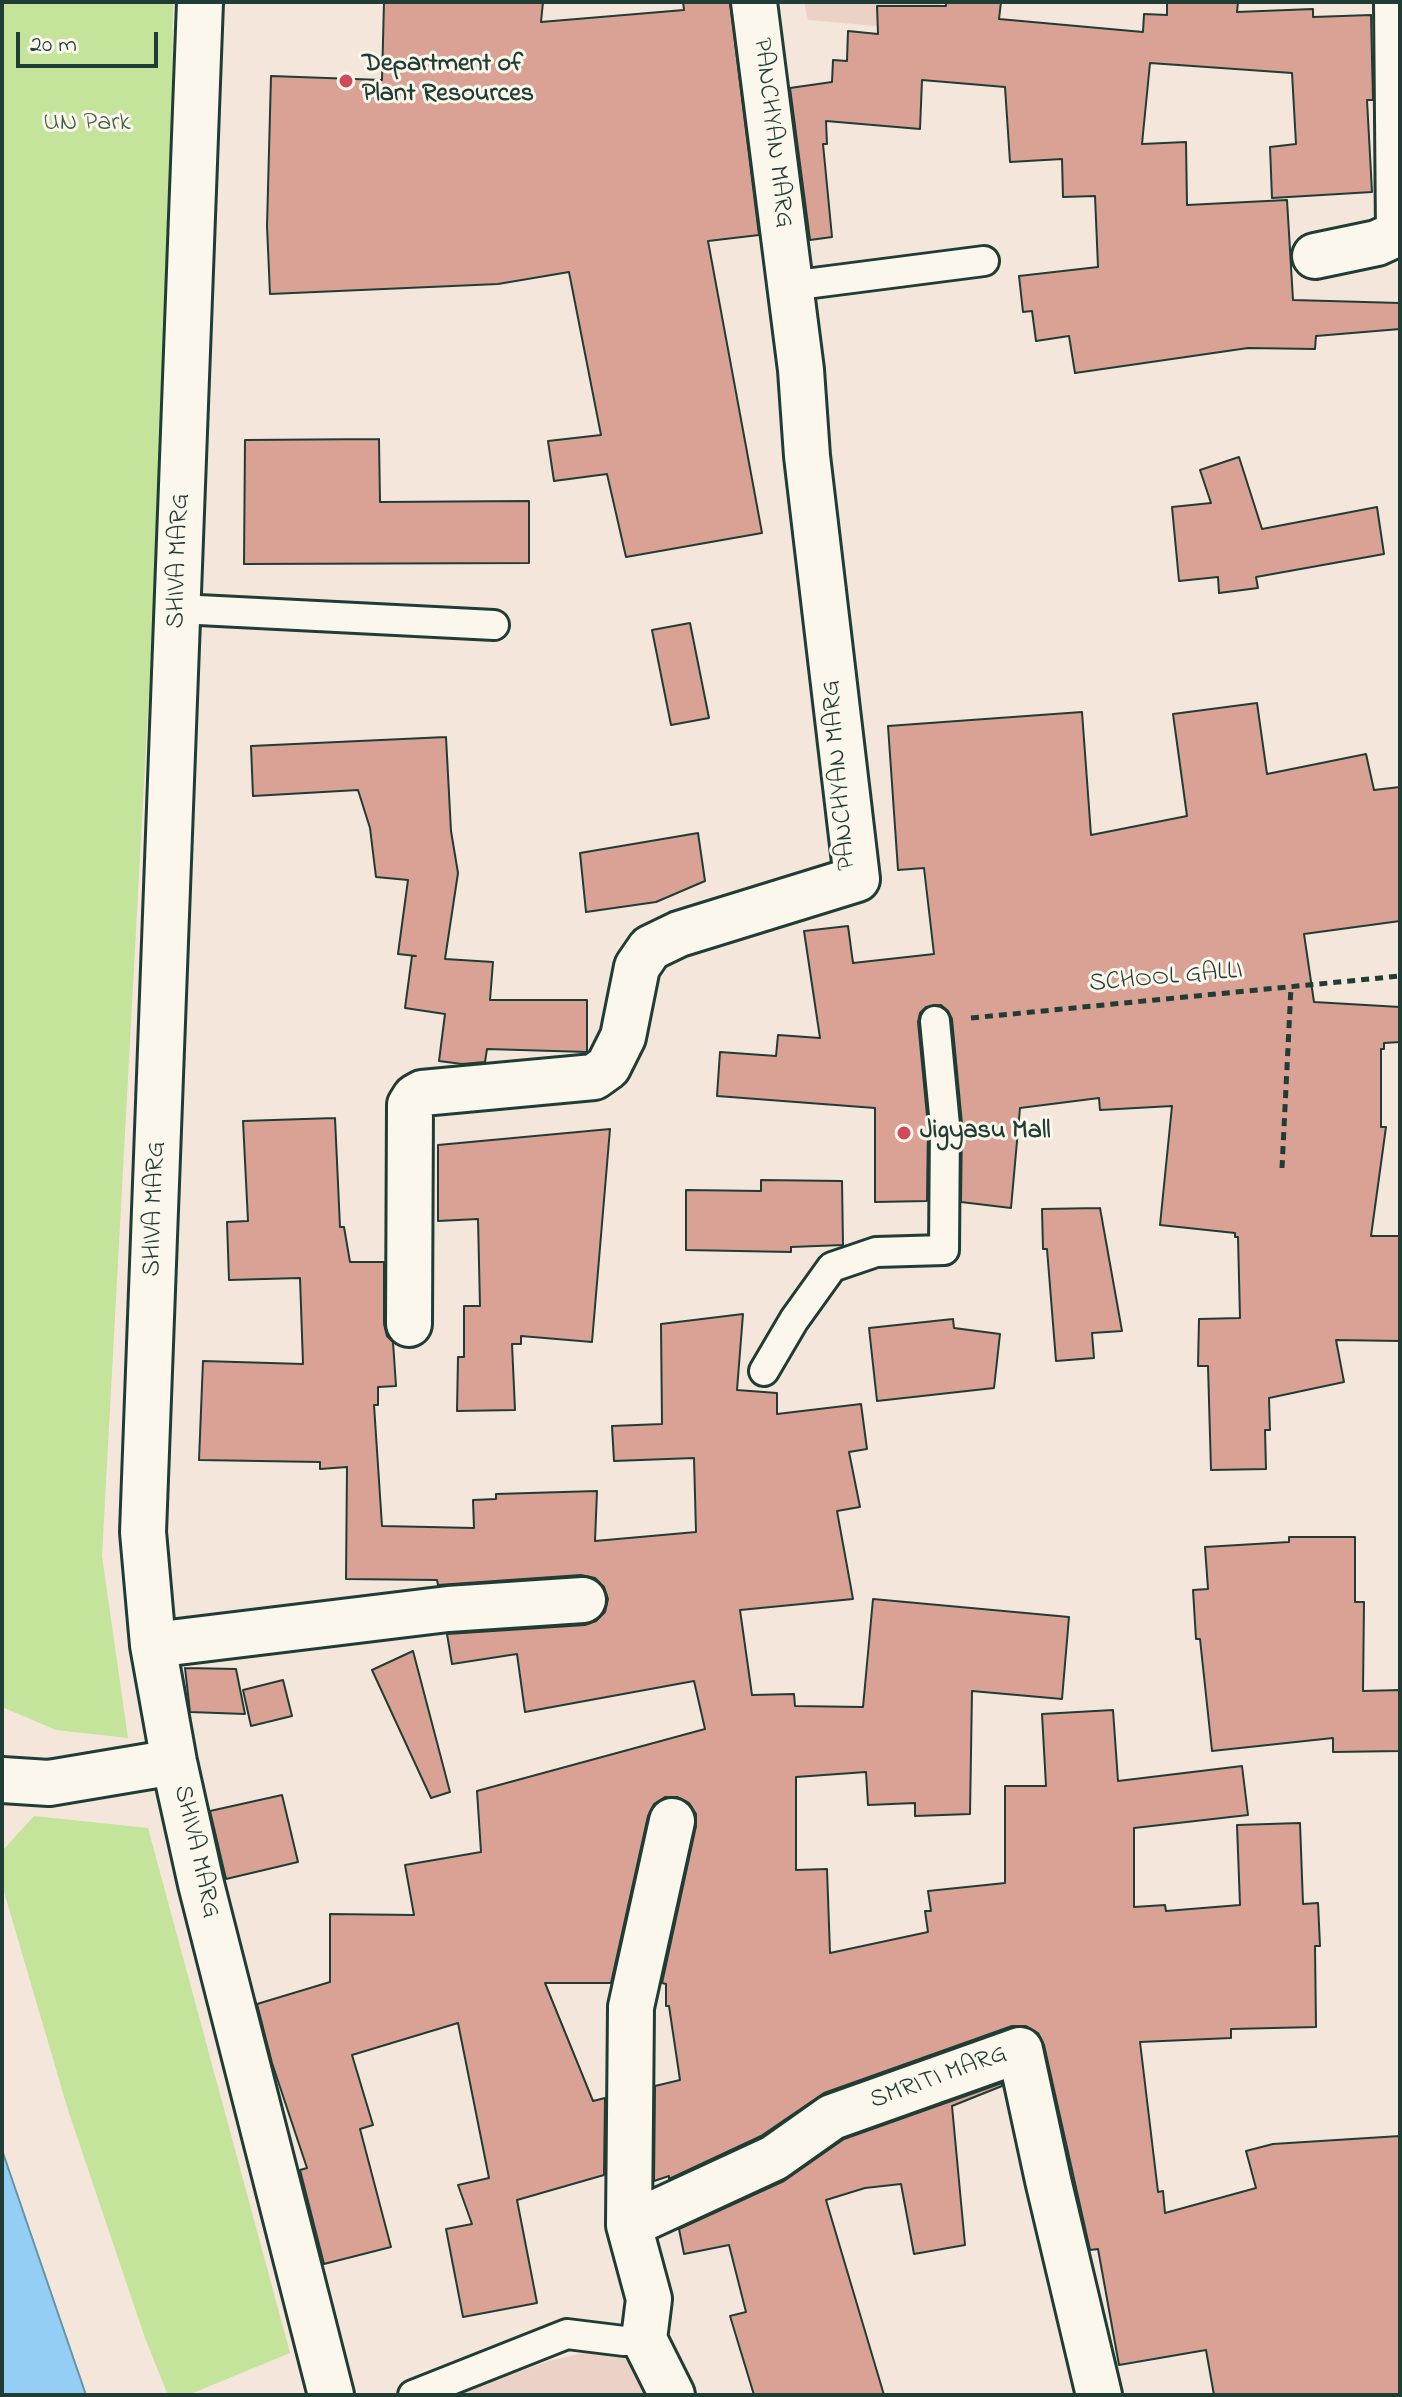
<!DOCTYPE html>
<style>
body{margin:0}
#map{position:relative;width:1402px;height:2397px;overflow:hidden;background:#f4e6db;font-family:"Indie Flower",sans-serif}
canvas{display:block}
.frame{position:absolute;inset:0;border:4px solid #1f3d34;pointer-events:none}
.scale{position:absolute;left:16px;top:32px;width:142px;height:36px;box-sizing:border-box;border:4px solid #1f3d34;border-top:0;padding-left:10px;font-size:24px;line-height:28px;white-space:nowrap;color:#1f3d34;-webkit-text-stroke:6px #fbf7ec;paint-order:stroke}
</style>
<div id="map">
<canvas width="1402" height="2397"></canvas>
<div class="frame"></div>
<div class="scale">20 m</div>
</div>
<script>
const context = document.querySelector('canvas').getContext('2d');
context.lineJoin = 'round';
function fill(path, color) {
  context.fillStyle = color;
  context.fill(path, 'evenodd');
}
function shape(rows) {
  const path = new Path2D();
  for (const r of rows) {
    path.moveTo(r[0], r[1]);
    for (let i = 2; i < r.length; i += 2) path.lineTo(r[i], r[i + 1]);
  }
  return path;
}
function stroke(path, color, width, dash) {
  context.strokeStyle = color;
  context.lineWidth = width;
  context.lineCap = dash ? 'butt' : 'round';
  context.setLineDash(dash || []);
  context.stroke(path);
}
function drawText(font, color, halo, rows, align = 'center') {
  context.font = font + ' "Indie Flower",sans-serif';
  context.lineWidth = 6;
  context.setLineDash([]);
  context.textBaseline = 'middle';
  context.strokeStyle = halo;
  context.fillStyle = color;
  for (const [text, x, y, turn = 0] of rows) {
    context.save();
    context.translate(x, y);
    context.rotate((+turn || 0) * Math.PI / 180);
    context.textAlign = isNaN(turn) ? turn : align;
    if (halo) context.strokeText(text, 0, 0);
    context.fillText(text, 0, 0);
    context.restore();
  }
}
fill(shape([
 [804,2,940,2,938,10,922,30,808,20],
 [644,2339,672,2395,454,2395,549,2361]
]), '#ecd2c6');
fill(shape([
 [2,2,173,2,170,305,102,1556,128,1738,56,1730,2,1707],
 [34,1816,148,1828,290,2353,188,2395,168,2395,145,2338,68,2110,2,1885,2,1851]
]), '#c4e39b');
const water = shape([
 [2,2150,86,2395,2,2395,2,2150]
]);
fill(water, '#94cef4');
stroke(water, '#6594a7', 2);
const building = shape([
 [384,2,543,2,541,22,684,10,683,2,730,2,759,235,708,241,762,533,626,557,607,474,554,481,548,441,601,435,569,272,498,284,270,294,267,226,271,76,382,80,384,2],
 [946,2,1001,2,999,19,1143,32,1144,14,1167,15,1167,2,1238,2,1237,12,1313,9,1313,17,1371,15,1373,100,1367,100,1372,192,1272,198,1270,147,1296,144,1292,73,1150,63,1142,144,1186,142,1187,205,1287,200,1293,300,1400,303,1400,329,1316,336,1315,349,1248,348,1075,373,1069,336,1036,341,1032,311,1023,312,1019,276,1098,267,1095,196,1063,197,1062,159,1010,162,1005,87,922,80,920,129,826,121,827,144,823,144,832,237,810,240,790,88,832,82,833,60,847,61,848,31,878,34,877,6,946,6,946,2],
 [379,439,380,502,529,501,529,563,244,564,245,440,379,439],
 [1239,457,1262,529,1377,507,1384,554,1256,577,1258,588,1219,593,1218,577,1179,581,1172,507,1211,503,1200,470,1239,457],
 [690,623,709,718,671,725,652,630,690,623],
 [1257,703,1267,774,1366,754,1374,790,1400,787,1400,921,1304,934,1314,1002,1400,1007,1400,1042,1384,1043,1384,1049,1381,1049,1381,1127,1386,1127,1371,1236,1400,1236,1400,1341,1336,1340,1344,1382,1269,1398,1270,1430,1265,1430,1266,1469,1211,1470,1208,1366,1198,1366,1199,1319,1240,1318,1238,1237,1235,1237,1235,1233,1160,1225,1172,1106,1100,1110,1099,1098,1020,1108,1011,1208,961,1202,962,1124,952,1019,948,1011,941,1005,926,1007,920,1013,918,1022,928,1126,927,1201,875,1202,875,1108,717,1096,720,1052,776,1056,778,1035,820,1038,804,931,848,926,853,963,934,954,924,868,898,870,888,726,1082,712,1091,835,1187,816,1173,714,1257,703],
 [446,737,451,831,458,873,445,959,493,962,490,1000,587,1000,587,1052,487,1049,485,1062,462,1064,439,1061,445,1014,405,1008,412,956,416,956,398,954,408,880,376,877,370,828,358,790,253,796,251,746,446,737],
 [698,833,705,881,656,902,586,912,580,853,698,833],
 [335,1118,340,1227,344,1227,350,1262,384,1262,384,1324,387,1336,393,1342,396,1386,378,1387,378,1405,374,1405,382,1526,474,1528,473,1500,496,1499,496,1494,597,1491,595,1541,696,1532,694,1458,614,1461,612,1426,662,1424,661,1324,743,1314,737,1390,777,1393,777,1414,861,1404,867,1449,849,1452,860,1507,837,1511,853,1599,740,1610,752,1695,794,1694,795,1706,863,1707,873,1599,1069,1617,1062,1699,972,1691,970,1814,915,1816,915,1803,868,1805,866,1772,796,1777,796,1870,827,1869,830,1953,928,1932,925,1911,931,1911,928,1891,1005,1883,1005,1786,1046,1786,1042,1714,1113,1710,1118,1781,1242,1766,1248,1815,1134,1828,1134,1907,1165,1905,1166,1911,1240,1905,1237,1825,1300,1823,1303,1904,1318,1903,1320,1946,1315,1946,1316,2027,1231,2029,1231,2038,1140,2042,1158,2192,1163,2191,1165,2213,1256,2188,1246,2151,1273,2144,1400,2136,1400,2395,1214,2395,1206,2350,1119,2365,1098,2249,1090,2250,1044,2045,1038,2033,1026,2026,1012,2026,824,2093,761,2136,669,2179,669,2176,654,2181,655,2086,680,2080,669,2006,666,2006,666,1984,662,1983,696,1826,696,1814,689,1803,677,1797,665,1797,654,1804,648,1816,611,1983,545,1983,593,2101,605,2098,604,2175,517,2200,537,2303,463,2317,446,2229,472,2224,458,2185,489,2178,458,2023,352,2055,373,2125,360,2129,391,2247,324,2264,300,2170,307,2168,272,2063,257,2004,330,1982,330,1914,414,1915,405,1865,481,1852,477,1791,705,1729,694,1681,525,1712,517,1654,452,1664,447,1634,585,1625,596,1621,605,1612,608,1599,604,1587,595,1578,581,1575,438,1585,437,1580,346,1579,347,1467,320,1469,320,1462,199,1460,203,1361,303,1364,300,1278,229,1280,227,1222,248,1221,243,1121,335,1118],
 [610,1129,592,1342,521,1336,521,1344,512,1344,515,1410,457,1411,458,1357,464,1357,464,1306,480,1306,478,1219,438,1221,438,1145,610,1129],
 [761,1180,842,1181,843,1245,791,1247,791,1252,686,1250,686,1190,761,1191,761,1180],
 [1100,1208,1122,1331,1092,1333,1094,1358,1056,1361,1047,1249,1043,1249,1042,1209,1100,1208],
 [953,1319,954,1328,1000,1334,994,1388,877,1401,869,1328,953,1319],
 [1289,1537,1355,1537,1355,1602,1364,1602,1363,1691,1400,1690,1400,1751,1333,1752,1333,1738,1212,1751,1200,1639,1196,1639,1193,1590,1208,1589,1205,1547,1289,1542,1289,1537],
 [413,1651,450,1792,431,1798,372,1670,413,1651],
 [185,1668,236,1669,245,1714,190,1712,185,1668],
 [283,1680,292,1716,251,1726,243,1690,283,1680],
 [282,1795,298,1862,226,1879,210,1811,282,1795],
 [1002,2083,1002,2086,952,2106,965,2245,914,2254,901,2184,865,2188,826,2200,884,2395,754,2395,730,2316,746,2312,729,2245,684,2254,679,2229,784,2181,844,2139,1002,2083]
]);
fill(building, '#daa295');
stroke(building, '#1f3d34', 2);
const service = shape([
 [790,286,984,261],
 [179,609,494,625],
 [764,1371,794,1320,832,1267,876,1252,944,1250,945,1125,935,1021],
 [413,2395,567,2334,624,2341,644,2339]
]);
const minor = shape([
 [200,2,143,1532,153,1645,174,1762,201,1884,331,2395],
 [1315,256,1377,243,1399,233,1397,2],
 [409,1324,410,1105,415,1097,422,1093,594,1077,608,1067,623,1037,637,967,650,948,679,934,857,879,807,456,801,370,754,2],
 [153,1645,448,1609,583,1600],
 [2,1780,49,1783,174,1762],
 [672,1821,631,2007,629,2225,649,2299,644,2339,672,2395],
 [629,2225,774,2158,832,2117,1020,2050,1048,2180,1099,2395]
]);
stroke(service, '#1f3d34', 34);
stroke(minor, '#1f3d34', 50);
stroke(shape([
 [971,1018,1400,976],
 [1282,1168,1291,987]
]), '#1f3d34', 5, [8, 6]);
stroke(service, '#fbf7ec', 28);
stroke(minor, '#fbf7ec', 44);
for (const [x, y, r, color] of [
 [346,81,8,"#d1495b"],
 [904,1133,8,"#d1495b"]
]) {
  const dot = new Path2D();
  dot.arc(x, y, r, 0, 2 * Math.PI);
  context.fillStyle = color;
  context.fill(dot);
  stroke(dot, '#fbf7ec', 3);
}
drawText('bold 26px', '#1f3d34', '#fbf7ec', [
 ["Department of",362,66],
 ["Plant Resources",362,96],
 ["Jigyasu Mall",920,1133]
], 'left');
drawText('26px', '#405e49', '#fbf7ec', [
 ["UN Park",87,125]
]);
drawText('26px', '#1f3d34', '#fbf7ec', [
 ["PANCHYAN MARG",771,133,83],
 ["SHIVA MARG",180,561,-88],
 ["PANCHYAN MARG",841,775,-95],
 ["SCHOOL GALLI",1166,979,-5],
 ["SHIVA MARG",156,1209,-88],
 ["SHIVA MARG",195,1852,77],
 ["SMRITI MARG",939,2079,-20]
]);
</script>
